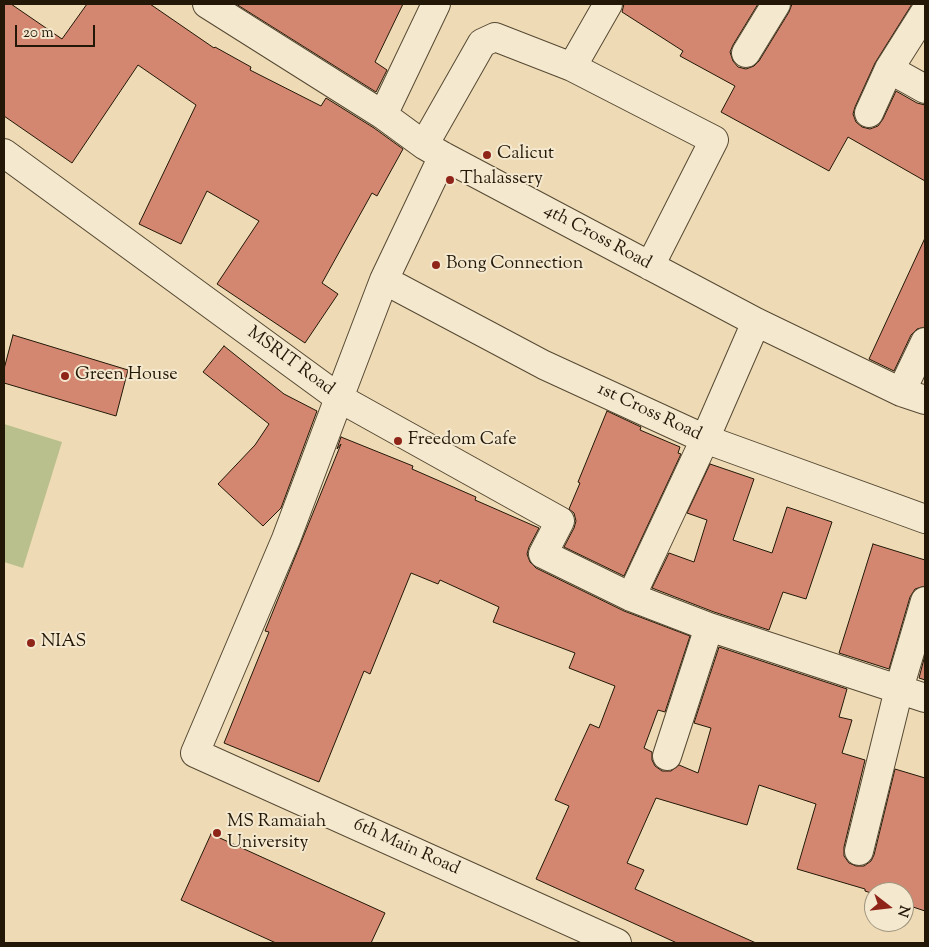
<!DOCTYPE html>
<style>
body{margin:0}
#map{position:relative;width:929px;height:947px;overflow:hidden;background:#eedbb5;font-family:"Sorts Mill Goudy",serif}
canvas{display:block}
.frame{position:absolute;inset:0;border:5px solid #231808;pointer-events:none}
.north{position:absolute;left:864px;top:882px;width:50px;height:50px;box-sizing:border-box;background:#f4e8cf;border:1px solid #a0957f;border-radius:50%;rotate:106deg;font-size:14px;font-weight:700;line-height:20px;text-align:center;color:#231808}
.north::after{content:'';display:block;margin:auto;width:18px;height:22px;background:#8f2418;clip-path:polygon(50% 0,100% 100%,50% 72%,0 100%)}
.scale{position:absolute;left:15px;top:25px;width:80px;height:22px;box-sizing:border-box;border:2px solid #231808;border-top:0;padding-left:6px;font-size:15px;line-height:18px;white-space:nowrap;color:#231808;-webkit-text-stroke:4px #f4e8cf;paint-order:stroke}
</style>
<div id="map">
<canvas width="929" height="947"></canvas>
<div class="frame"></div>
<div class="north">N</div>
<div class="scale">20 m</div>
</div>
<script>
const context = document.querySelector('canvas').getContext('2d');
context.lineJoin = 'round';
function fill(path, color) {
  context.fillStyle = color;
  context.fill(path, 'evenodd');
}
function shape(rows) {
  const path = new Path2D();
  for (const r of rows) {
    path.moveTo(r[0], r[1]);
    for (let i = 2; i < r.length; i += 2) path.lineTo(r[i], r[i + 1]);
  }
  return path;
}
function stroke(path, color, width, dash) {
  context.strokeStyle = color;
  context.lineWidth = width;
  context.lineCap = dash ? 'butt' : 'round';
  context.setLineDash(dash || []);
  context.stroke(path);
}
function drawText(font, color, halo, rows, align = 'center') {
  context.font = font + ' "Sorts Mill Goudy",serif';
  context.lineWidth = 4;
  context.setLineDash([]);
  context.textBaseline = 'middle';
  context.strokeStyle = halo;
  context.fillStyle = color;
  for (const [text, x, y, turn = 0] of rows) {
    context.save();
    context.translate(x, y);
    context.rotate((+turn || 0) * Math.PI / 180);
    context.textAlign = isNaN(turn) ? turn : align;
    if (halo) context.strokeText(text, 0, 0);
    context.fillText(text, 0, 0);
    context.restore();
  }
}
fill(shape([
 [4,424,62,442,23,568,4,562]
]), '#b9c08d');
const building = shape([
 [4,4,11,4,62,39,87,4,150,4,214,48,215,47,251,67,250,70,321,106,326,98,374,128,403,149,377,196,372,193,322,283,338,294,305,343,217,284,259,221,207,191,181,244,139,224,196,105,138,65,72,163,4,116,4,4],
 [236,4,403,4,375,62,387,70,376,92,236,4],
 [624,4,758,4,733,45,730,52,733,61,738,67,746,69,754,66,759,61,789,12,792,4,912,4,875,63,855,107,853,114,856,122,862,127,870,129,878,126,883,119,896,91,917,103,925,105,925,181,848,137,829,171,721,112,735,86,680,56,683,51,622,12,624,4],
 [925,238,925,327,917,329,911,335,894,371,869,359,925,238],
 [13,335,128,370,116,416,4,383,4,369,13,335],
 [224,346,284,394,317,411,281,508,263,526,218,484,255,445,269,424,203,372,224,346],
 [607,411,641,427,640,430,680,447,678,453,681,454,624,576,564,547,574,528,576,521,574,513,569,509,580,483,578,482,607,411],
 [341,437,413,466,412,469,476,497,475,500,539,528,529,547,527,554,530,562,536,568,624,611,690,636,665,712,658,710,644,748,652,752,652,760,655,766,662,771,671,771,679,765,698,773,711,728,694,723,719,647,847,689,839,717,852,720,842,753,865,760,844,847,844,856,849,863,856,866,864,866,871,861,874,855,895,769,925,778,925,911,904,904,904,892,874,892,874,894,865,891,865,889,797,869,816,804,759,785,747,825,656,798,627,863,644,870,635,889,756,943,677,943,536,879,569,806,555,800,590,724,599,728,615,686,569,668,575,653,493,622,499,607,440,580,438,584,411,573,370,674,364,671,319,782,224,743,269,632,265,631,341,444,337,449,341,437],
 [710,464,754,479,733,540,772,553,787,507,832,522,806,599,783,592,769,630,714,612,652,588,669,553,694,562,707,520,687,513,710,464],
 [873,544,925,560,925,586,915,589,910,597,889,669,839,653,873,544],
 [925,655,925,680,919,678,925,655],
 [211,834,385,913,371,943,276,943,181,900,211,834]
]);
fill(building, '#d38770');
stroke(building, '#231808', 1);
const minor = shape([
 [207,4,383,115,424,145,443,156,756,322,901,392,925,400],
 [746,53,776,4],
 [572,67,608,4],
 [889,69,925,89],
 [869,113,889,69,925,12],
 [383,115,436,4],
 [424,145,482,43,495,37,572,67,714,140,650,266],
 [4,153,339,398,286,539,195,753,617,943],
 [443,156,384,280,339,398,560,521,543,554,631,597,709,627,925,698],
 [384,280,544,365,705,439,925,519],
 [901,392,925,342],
 [631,597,705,439,756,322],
 [667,756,709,627],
 [859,851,899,689,925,601]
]);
stroke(minor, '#564933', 30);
stroke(minor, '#f4e8cf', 28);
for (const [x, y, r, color] of [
 [487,155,5,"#8f2418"],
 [450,180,5,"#8f2418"],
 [436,265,5,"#8f2418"],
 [65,376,5,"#8f2418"],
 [398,441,5,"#8f2418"],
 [31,643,5,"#8f2418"],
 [217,833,5,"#8f2418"]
]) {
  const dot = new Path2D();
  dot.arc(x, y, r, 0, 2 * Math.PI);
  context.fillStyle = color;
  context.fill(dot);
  stroke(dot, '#f4e8cf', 2);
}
drawText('18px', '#231808', '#f4e8cf', [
 ["Calicut",497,155],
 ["Thalassery",460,180],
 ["Bong Connection",446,265],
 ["Green House",75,376],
 ["Freedom Cafe",408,441],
 ["NIAS",41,643],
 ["MS Ramaiah",227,823],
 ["University",227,844]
], 'left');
drawText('18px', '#231808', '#f4e8cf', [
 ["4th Cross Road",597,238,28],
 ["MSRIT Road",290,362,36],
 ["1st Cross Road",649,413,25],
 ["6th Main Road",406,848,24]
]);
</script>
